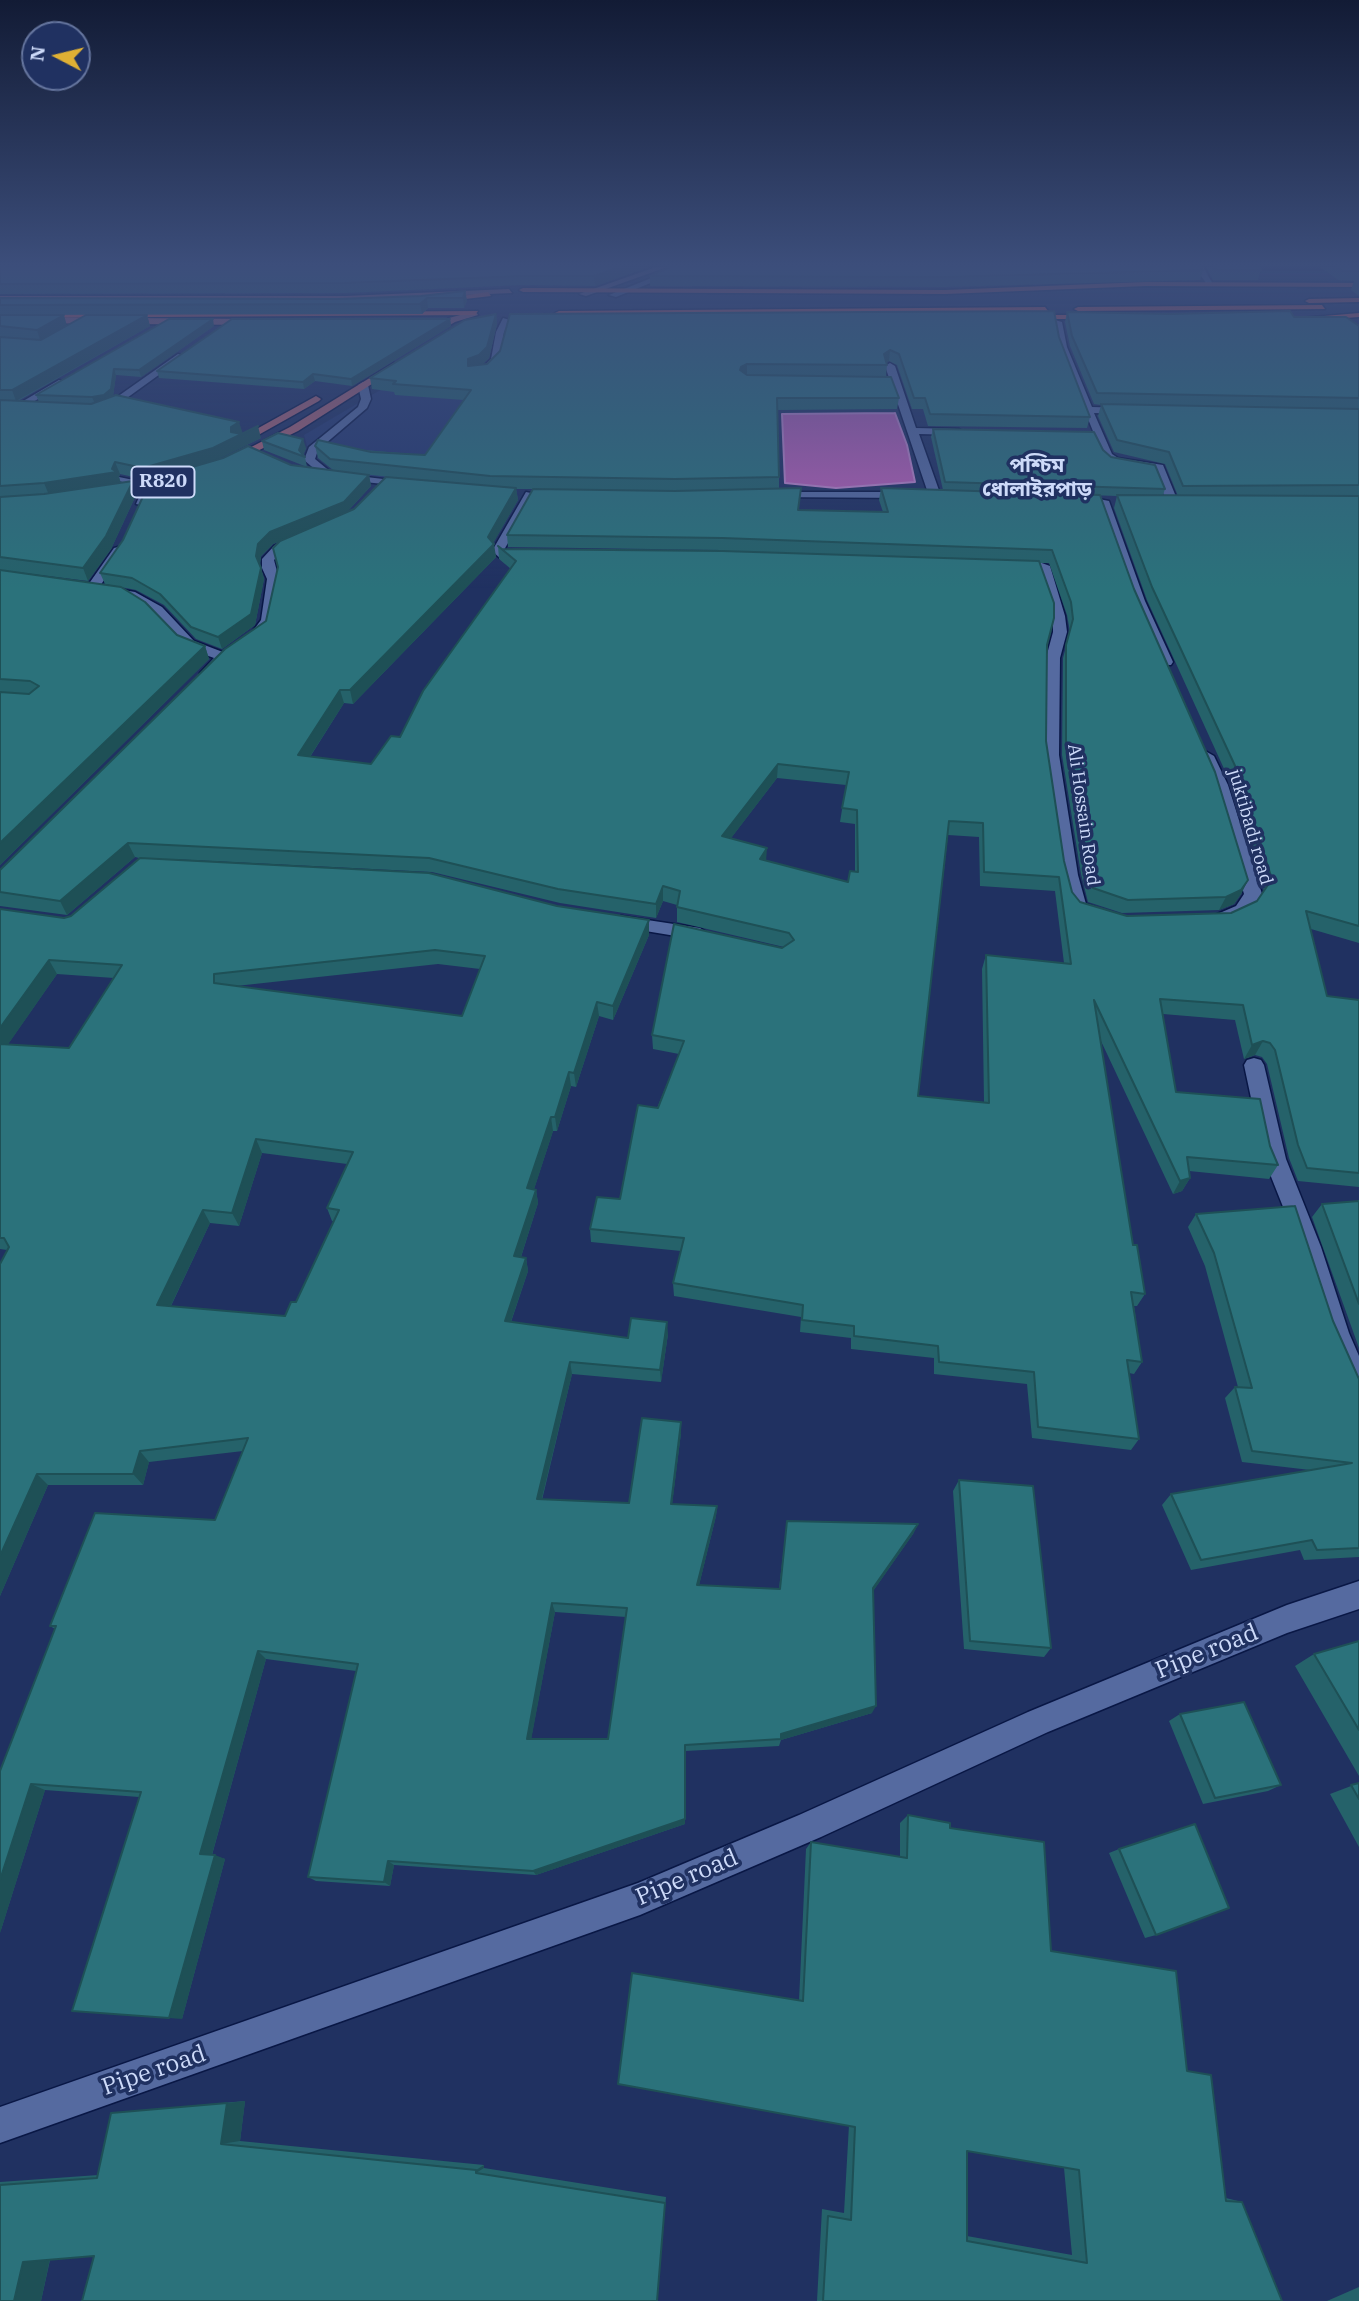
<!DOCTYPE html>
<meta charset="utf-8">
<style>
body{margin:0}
#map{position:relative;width:1359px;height:2301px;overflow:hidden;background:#203161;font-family:"IBM Plex Serif",serif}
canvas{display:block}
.north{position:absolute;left:21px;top:21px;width:70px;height:70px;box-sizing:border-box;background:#203161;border:2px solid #65759e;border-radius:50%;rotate:277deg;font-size:19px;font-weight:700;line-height:28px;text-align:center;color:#cddaf9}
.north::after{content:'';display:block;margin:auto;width:24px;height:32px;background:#dfb034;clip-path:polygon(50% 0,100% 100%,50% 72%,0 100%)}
</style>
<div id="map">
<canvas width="1359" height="2301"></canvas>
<div class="north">N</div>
</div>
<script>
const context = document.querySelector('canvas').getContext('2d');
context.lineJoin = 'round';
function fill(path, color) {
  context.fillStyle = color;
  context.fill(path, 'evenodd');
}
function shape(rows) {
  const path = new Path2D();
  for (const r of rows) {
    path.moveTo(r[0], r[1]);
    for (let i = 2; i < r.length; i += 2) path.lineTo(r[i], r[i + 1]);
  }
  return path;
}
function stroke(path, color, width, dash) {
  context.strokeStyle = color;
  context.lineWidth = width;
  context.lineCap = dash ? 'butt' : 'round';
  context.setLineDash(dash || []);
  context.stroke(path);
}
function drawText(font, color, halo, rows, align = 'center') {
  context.font = font + ' "IBM Plex Serif","Noto Sans Bengali",serif';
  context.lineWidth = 7;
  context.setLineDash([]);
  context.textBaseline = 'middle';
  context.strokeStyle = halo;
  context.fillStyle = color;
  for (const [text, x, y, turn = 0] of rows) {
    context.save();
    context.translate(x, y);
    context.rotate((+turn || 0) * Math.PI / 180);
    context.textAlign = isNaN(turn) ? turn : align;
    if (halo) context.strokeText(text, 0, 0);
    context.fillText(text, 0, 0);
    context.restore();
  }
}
fill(shape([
 [382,389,500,391,483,489,372,477,331,466,307,446,304,435]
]), '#25386f');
const water = shape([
 [895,413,907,445,915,482,836,488,785,483,782,414,895,413]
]);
fill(water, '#b45fb5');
stroke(water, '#bc84c9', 2);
const street = shape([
 [679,267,690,267,616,297,609,295,679,267],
 [1195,267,1203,267,1214,286,1208,286,1195,267],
 [503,318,510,320,504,332,499,360,488,372,474,374,474,370,482,368,491,359,496,332,503,318],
 [1055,320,1062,322,1067,347,1092,407,1128,408,1133,411,1128,414,1094,413,1112,454,1118,458,1163,465,1179,504,1177,506,1167,504,1155,470,1111,463,1103,456,1059,347,1055,320],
 [178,354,185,356,113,408,100,412,95,409,107,404,178,354],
 [890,363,895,366,916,428,959,429,964,432,959,435,919,434,941,496,939,498,929,496,885,366,890,363],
 [59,380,67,382,21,409,13,407,59,380],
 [363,382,368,385,371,399,367,408,318,450,315,459,332,473,409,482,413,483,413,487,325,478,304,460,309,447,358,407,361,399,358,385,363,382],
 [119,477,153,484,154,486,146,506,136,504,143,488,119,481,119,477],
 [526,492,536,494,504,550,526,551,532,555,526,559,500,558,492,551,526,492],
 [773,492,909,492,915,495,909,498,769,497,767,495,773,492],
 [1099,499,1109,501,1145,601,1173,662,1171,665,1161,665,1159,662,1133,601,1097,501,1099,499],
 [295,537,305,539,282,552,274,560,279,579,273,620,264,635,254,635,252,632,261,620,267,579,262,568,262,559,274,546,295,537],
 [118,547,124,551,100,586,135,592,162,607,194,641,228,654,228,660,212,676,207,677,200,673,214,658,184,647,152,613,127,598,88,591,88,585,114,548,118,547],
 [1013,561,1039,562,1050,566,1065,616,1067,632,1060,658,1059,755,1078,875,1086,904,1102,910,1105,914,1096,920,1076,914,1072,909,1062,875,1045,755,1046,658,1053,632,1053,616,1040,571,1009,568,1009,562,1013,561],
 [1207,752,1214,756,1228,785,1262,894,1248,914,1221,925,1212,919,1215,915,1236,906,1244,894,1212,785,1200,756,1207,752],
 [621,916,700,928,709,934,700,940,615,926,612,922,621,916],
 [1254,1058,1261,1060,1264,1065,1286,1159,1321,1247,1349,1333,1359,1356,1359,1394,1350,1391,1325,1333,1299,1247,1264,1159,1244,1065,1247,1060,1254,1058],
 [1359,1581,1359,1609,1287,1633,1048,1732,821,1837,640,1915,0,2143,0,2107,638,1883,799,1815,1028,1712,1287,1605,1359,1581]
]);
const secondary = shape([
 [656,267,667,267,586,296,579,294,656,267]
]);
const primary = shape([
 [509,289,512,293,346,300,0,300,0,296,346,296,509,289],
 [475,311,478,315,455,322,431,336,424,334,449,318,475,311],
 [0,317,257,319,261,322,257,325,0,323,0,317],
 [394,363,399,366,397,368,298,431,235,462,226,460,290,427,394,363],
 [316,396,321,399,319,401,244,443,235,441,316,396],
 [174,476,178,477,178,481,109,495,104,492,174,476]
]);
const highway = shape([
 [1146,282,1359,283,1359,287,1146,286,945,294,523,292,519,290,523,288,945,290,1146,282],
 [488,292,491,296,439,302,435,300,488,292],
 [1359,298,1359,302,1309,303,1305,301,1309,299,1359,298],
 [1322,305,1325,309,1078,311,1074,309,1078,307,1322,305],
 [1045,307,1048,311,559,315,555,313,559,311,1045,307],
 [478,311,475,315,0,318,0,314,478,311],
 [1359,313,1359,317,1305,321,1301,318,1359,313],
 [1026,315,1094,315,1098,317,1094,319,1029,319,1026,315]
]);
stroke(street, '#091745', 3);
stroke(secondary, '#091745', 3);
stroke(primary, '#091745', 3);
stroke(highway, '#091745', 3);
fill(street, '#556aa0');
fill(secondary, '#816689');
fill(primary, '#ad6272');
fill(highway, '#e75c53');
fill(shape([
 [0,267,649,267,595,286,523,285,346,293,0,294],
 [669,267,1201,267,1203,270,1200,280,945,287,650,286,650,276],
 [1206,267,1259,267,1261,270,1258,280,1213,280],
 [1320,267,1359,267,1359,296,1351,290,1354,281,1338,280],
 [465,291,467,301,464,308,428,308,422,314,0,315,0,298,337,299,421,296],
 [1067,312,1294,317,1359,326,1359,943,1311,929,1327,996,1359,1000,1359,1187,1298,1181,1289,1158,1267,1064,1262,1057,1255,1055,1244,1059,1235,1020,1163,1014,1176,1092,1270,1146,1278,1165,1269,1179,1189,1171,1190,1178,1182,1191,1173,1194,1100,1039,1133,1245,1145,1294,1137,1306,1134,1306,1142,1362,1134,1374,1129,1373,1139,1439,1131,1450,1032,1438,1027,1384,934,1374,934,1358,851,1349,851,1338,800,1332,801,1317,674,1296,673,1283,681,1251,591,1242,590,1229,620,1199,679,1054,653,1049,652,1035,784,947,677,922,677,905,663,901,656,918,560,903,432,872,172,859,557,906,649,920,649,935,613,1020,599,1016,576,1087,571,1086,557,1131,553,1131,534,1189,536,1190,538,1203,521,1257,526,1258,528,1271,511,1322,628,1338,668,1334,661,1382,572,1374,542,1500,629,1503,681,1433,672,1504,717,1506,716,1516,699,1585,779,1589,787,1521,918,1524,913,1534,873,1591,872,1713,781,1740,779,1746,685,1751,685,1824,536,1875,394,1865,390,1886,316,1881,308,1877,356,1671,266,1659,212,1855,225,1859,182,2019,139,1797,45,1790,0,1933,55,1629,50,1626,215,1520,243,1451,149,1462,143,1485,48,1485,0,1596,0,1264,7,1250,0,1249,0,909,64,918,71,916,139,858,135,857,67,915,0,906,0,870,266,621,327,521,273,544,261,556,260,565,264,579,255,625,222,649,196,639,164,605,136,590,105,584,100,573,123,540,151,479,147,480,120,474,119,477,121,483,133,481,137,493,111,549,88,581,0,570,0,337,28,339,0,337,0,315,67,325,147,315,150,326,18,401,39,402,36,395,214,326,141,377,116,375,113,396,261,438,216,460,291,465,333,470,318,458,315,446,425,455,464,400,395,395,394,392,372,389,370,378,496,314,497,324,489,358,482,364,1059,337,1090,417,1087,428,928,426,923,409,912,409,897,365,889,361,886,362,887,365,886,376,899,398,897,409,777,410,779,477,779,488,799,510,883,512,879,500,881,488,1100,495,1134,589,1248,880,1241,894,1234,904,1219,910,1122,913,1088,902,1081,874,1062,755,1063,658,1070,632,1067,615,1049,563,1040,563,1047,645,1046,741,1064,861,1072,892,1080,902,1127,916,1231,913,1257,901,1264,891,1231,784,1147,600,1114,508,1117,496,943,490,931,437,933,429,1103,450,1111,457,1165,489,1163,495,1178,496,1165,464,1114,452,1098,416,1101,405,1094,404,1070,346,1065,322],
 [335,471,390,477,354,509,347,512,371,486,369,475],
 [516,489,533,489,507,535,508,547,722,550,502,549,498,546,499,559,511,569,400,737,371,764,310,757,344,703,353,704,496,557,493,543,518,500],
 [777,778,846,785,840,822,855,824,855,872,848,882,766,861,731,838],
 [948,835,979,837,980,886,1055,891,1064,963,986,955,982,969,984,1102,918,1096],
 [438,964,480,969,462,1016,236,986],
 [57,974,114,978,69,1048,8,1044],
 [262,1153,347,1164,327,1208,332,1221,334,1221,296,1302,285,1316,171,1306,210,1223,239,1226],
 [555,1612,626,1617,608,1739,531,1739],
 [450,319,451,326,352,386,315,381,304,389,159,378,157,371],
 [262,441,306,448,303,455,305,457,307,467,264,450],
 [0,570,205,646,209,659,0,865],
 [1359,1201,1359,1348,1312,1217,1322,1204],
 [1196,1214,1333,1321,1359,1379,1359,1557,1304,1560,1300,1550,1191,1570,1162,1505,1171,1494,1310,1470,1242,1462,1225,1398,1235,1387,1238,1387,1205,1266,1188,1227],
 [959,1480,1051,1648,1044,1657,964,1649,953,1491],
 [1359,1641,1359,1776,1295,1666,1314,1654],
 [1180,1714,1281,1785,1268,1791,1203,1804,1169,1721],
 [1359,1783,1359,1847,1330,1794],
 [908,1815,950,1828,1051,1951,1187,2071,1226,2198,1242,2202,1282,2301,817,2301,822,2209,844,2213,849,2125,799,2001,806,1849,811,1842,900,1857,900,1823],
 [967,2151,1064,2168,1072,2255,967,2236],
 [1119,1849,1156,1935,1145,1938,1109,1853],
 [245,2101,240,2141,484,2165,484,2168,666,2197,657,2301,94,2256,50,2260,41,2301,0,2301,0,2182,98,2175,111,2113],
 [1359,2287,1359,2301,1327,2301]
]), '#25626a');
fill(shape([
 [620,267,649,267,595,286,594,276],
 [465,291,467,301,464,308,463,298],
 [427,298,428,308,422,314,420,304],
 [496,314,497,324,489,358,481,366,469,369,468,359],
 [64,315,67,326,40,340,37,330],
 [147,315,150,326,16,401,12,390],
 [213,319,214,326,141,377,139,370],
 [450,319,451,326,352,386,351,379],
 [890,350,889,361,883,365,884,354],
 [747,364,747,374,740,370,741,367],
 [114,369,116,375,113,396,95,404,92,397],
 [313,374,315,381,304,389,303,382],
 [239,422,243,434,258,426,261,438,216,460,147,480,143,468],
 [303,439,306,448,303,456,299,450],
 [115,462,120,474,119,477,121,484,49,495,44,483,112,469],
 [369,475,371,486,346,513,273,544,261,556,259,568,256,556,258,544,270,532],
 [133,481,137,493,111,549,88,581,83,568],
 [516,488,518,500,491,547,494,544,496,557,353,704,350,690,488,537],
 [261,568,264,579,255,625,222,649,218,637],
 [205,646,209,659,0,865,0,843],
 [340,690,344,703,302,769,298,755],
 [778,764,777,778,722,850,722,836],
 [128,843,135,857,67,915,60,901],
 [767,848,766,862,760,859],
 [1248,880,1241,894,1234,904,1219,910,1226,897],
 [663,886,663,901,656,918,656,904],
 [649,920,649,935,613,1020,613,1006],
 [49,960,57,974,0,1056,0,1028],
 [597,1002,599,1016,576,1087,574,1073],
 [1263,1041,1255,1055,1244,1059,1252,1045],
 [569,1072,571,1086,557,1131,555,1117],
 [551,1117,553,1131,530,1202,527,1188],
 [256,1139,262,1153,239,1226,232,1213],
 [1190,1178,1182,1191,1173,1194,1180,1181],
 [536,1190,538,1203,517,1269,514,1256],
 [203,1210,210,1223,165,1318,157,1305],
 [526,1258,528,1271,507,1333,505,1321],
 [667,1322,668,1334,661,1382,660,1370],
 [570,1362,572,1374,539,1510,537,1499],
 [681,1422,681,1433,671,1514,671,1504],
 [140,1451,149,1462,143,1485,133,1474],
 [37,1474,48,1485,0,1596,0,1556],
 [717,1506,716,1516,697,1594,697,1585],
 [918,1524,913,1534,869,1597,873,1588],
 [552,1603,555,1612,530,1746,527,1739],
 [258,1651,266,1659,211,1858,200,1854],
 [876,1706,872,1713,781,1740,781,1734],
 [31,1784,45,1790,0,1933,0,1880],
 [685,1819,685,1824,536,1875,533,1871],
 [215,1855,225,1859,182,2019,169,2018],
 [388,1861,394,1865,390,1886,384,1882],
 [245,2101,240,2141,221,2144,227,2103],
 [484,2165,484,2168,476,2173,476,2170],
 [51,2254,41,2301,14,2301,23,2262]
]), '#1e5056');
const building = shape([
 [0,267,620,267,594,276,522,276,344,283,0,284,0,267],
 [670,267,1201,267,1203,270,946,277,650,276,670,267],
 [1215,267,1259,267,1261,270,1216,270,1215,267],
 [1337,267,1359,267,1359,271,1342,271,1337,267],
 [465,291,463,298,427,298,420,304,0,305,0,298,337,299,421,296,465,291],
 [1054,311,1059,337,1090,417,930,414,925,398,914,398,899,354,890,350,884,354,887,365,747,364,741,367,740,370,747,375,891,377,899,398,777,398,779,477,675,479,490,476,330,459,315,446,318,440,371,452,425,455,471,390,393,384,396,381,370,378,465,320,496,314,487,347,479,355,468,359,468,366,487,364,500,351,510,314,1054,311],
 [1290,311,1294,317,1346,317,1359,326,1359,398,1097,393,1072,336,1067,312,1171,314,1290,311],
 [0,315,64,315,37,330,0,326,0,315],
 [86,315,147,315,12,390,0,390,0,337,41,340,86,315],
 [169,319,213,319,139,370,114,369,111,389,104,395,92,397,36,395,169,319],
 [232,319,450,319,351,379,313,374,303,382,157,371,232,319],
 [116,395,239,422,231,427,231,432,242,434,258,426,213,448,143,468,115,462,112,469,117,472,44,483,0,486,0,400,91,404,116,395],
 [1101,404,1359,409,1359,485,1183,486,1169,452,1117,440,1101,404],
 [933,429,1094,432,1103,450,1111,457,1155,465,1165,489,945,482,933,429],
 [278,433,303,439,299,450,305,457,262,441,278,433],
 [248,446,291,465,369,475,344,502,270,532,258,544,256,556,261,568,251,614,218,637,191,627,160,594,132,578,100,573,123,540,151,479,223,458,248,446],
 [386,477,516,488,488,537,494,544,350,690,340,690,298,755,371,764,391,736,400,737,423,691,516,561,498,546,502,549,722,551,1039,561,1054,603,1054,618,1047,645,1046,741,1064,861,1072,892,1080,902,1127,916,1231,913,1257,901,1272,879,1237,770,1152,587,1117,495,1359,496,1359,926,1306,911,1327,996,1359,1000,1359,1173,1307,1168,1298,1145,1275,1050,1270,1043,1263,1041,1252,1045,1243,1005,1160,999,1176,1092,1260,1099,1270,1146,1278,1165,1187,1157,1190,1178,1180,1181,1094,1000,1133,1245,1137,1245,1145,1294,1131,1292,1142,1362,1127,1360,1139,1439,1038,1427,1034,1372,939,1362,938,1346,854,1336,854,1326,802,1320,803,1305,673,1283,684,1238,590,1229,597,1197,620,1199,638,1105,658,1108,684,1041,652,1035,674,924,782,948,794,940,789,933,677,907,680,891,663,886,656,904,558,889,429,858,128,843,60,901,0,892,0,870,225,649,266,621,278,567,273,548,280,541,354,509,386,477],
 [778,764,849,772,842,808,857,810,858,872,850,871,848,882,760,859,767,848,722,836,778,764],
 [949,821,983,823,984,872,1059,877,1071,964,986,955,989,1103,918,1096,949,821],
 [133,481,106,536,83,568,0,557,0,497,44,494,133,481],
 [801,488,798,510,888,512,881,488,1100,495,1134,589,1215,772,1248,880,1241,890,1226,897,1128,900,1093,888,1085,861,1066,741,1066,645,1073,619,1071,602,1052,550,722,538,507,535,533,489,675,491,801,488],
 [0,570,121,587,145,602,177,635,205,646,0,843,0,692,29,694,39,686,30,681,0,679,0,570],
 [140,858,429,873,557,906,649,920,613,1006,597,1002,574,1073,569,1072,555,1117,551,1117,527,1188,536,1190,514,1256,526,1258,505,1321,628,1338,631,1318,667,1322,660,1370,570,1362,537,1499,629,1503,642,1418,681,1422,671,1504,717,1506,697,1585,780,1589,787,1521,918,1524,873,1588,876,1706,781,1734,781,1739,685,1745,685,1819,533,1871,388,1861,384,1882,308,1877,358,1664,258,1651,200,1854,215,1855,169,2018,72,2011,141,1792,31,1784,0,1880,0,1771,56,1626,50,1626,95,1513,215,1520,248,1438,140,1451,133,1474,37,1474,0,1556,0,1264,9,1247,4,1238,0,1238,0,1044,69,1048,122,965,49,960,0,1028,0,909,64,918,71,916,140,858],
 [435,950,485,956,462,1016,214,983,214,974,435,950],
 [256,1139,353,1152,327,1208,339,1210,296,1302,291,1302,285,1316,157,1305,203,1210,232,1213,256,1139],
 [552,1603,627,1608,608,1739,527,1739,552,1603],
 [1359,1201,1359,1304,1322,1204,1359,1201],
 [1295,1206,1333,1321,1359,1379,1359,1548,1317,1550,1312,1540,1201,1560,1171,1494,1352,1463,1252,1451,1235,1387,1252,1388,1214,1253,1196,1214,1295,1206],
 [959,1480,1033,1486,1051,1648,970,1641,959,1480],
 [1359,1641,1359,1730,1314,1654,1359,1641],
 [1244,1702,1281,1785,1215,1798,1180,1714,1244,1702],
 [1359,1783,1359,1799,1351,1785,1359,1783],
 [908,1815,950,1823,950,1828,1044,1842,1051,1951,1176,1971,1187,2071,1211,2075,1226,2201,1242,2202,1282,2301,823,2301,828,2216,851,2220,855,2127,618,2084,632,1973,803,2001,811,1842,907,1858,908,1815],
 [967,2151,1079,2170,1087,2263,967,2241,967,2151],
 [1195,1824,1229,1908,1156,1935,1119,1849,1195,1824],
 [227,2103,221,2144,476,2170,476,2173,665,2203,657,2301,82,2301,94,2256,23,2262,14,2301,0,2301,0,2185,97,2178,111,2113,227,2103]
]);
fill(building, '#2b727b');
stroke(building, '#1e5056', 2);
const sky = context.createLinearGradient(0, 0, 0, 589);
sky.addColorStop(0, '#121b35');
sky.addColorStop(0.45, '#3c4e7b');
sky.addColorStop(1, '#3c4e7b00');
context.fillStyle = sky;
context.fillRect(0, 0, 1359, 589);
drawText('18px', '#cddaf9', '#203161', [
 ["Ali Hossain Road",1083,815,82],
 ["juktibadi road",1250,827,74]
]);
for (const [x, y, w] of [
 [163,482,63]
]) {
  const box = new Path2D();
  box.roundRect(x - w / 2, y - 15.5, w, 31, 5);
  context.fillStyle = '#203161';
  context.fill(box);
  stroke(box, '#cddaf9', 2);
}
drawText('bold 19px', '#cddaf9', null, [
 ["R820",163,482]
]);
drawText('bold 21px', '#cddaf9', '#203161', [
 ["পশ্চিম",1037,466],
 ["ধোলাইরপাড়",1037,490]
]);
drawText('24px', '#cddaf9', '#203161', [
 ["Pipe road",1207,1652,-22],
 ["Pipe road",687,1878,-23],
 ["Pipe road",154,2071,-19]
]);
</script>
